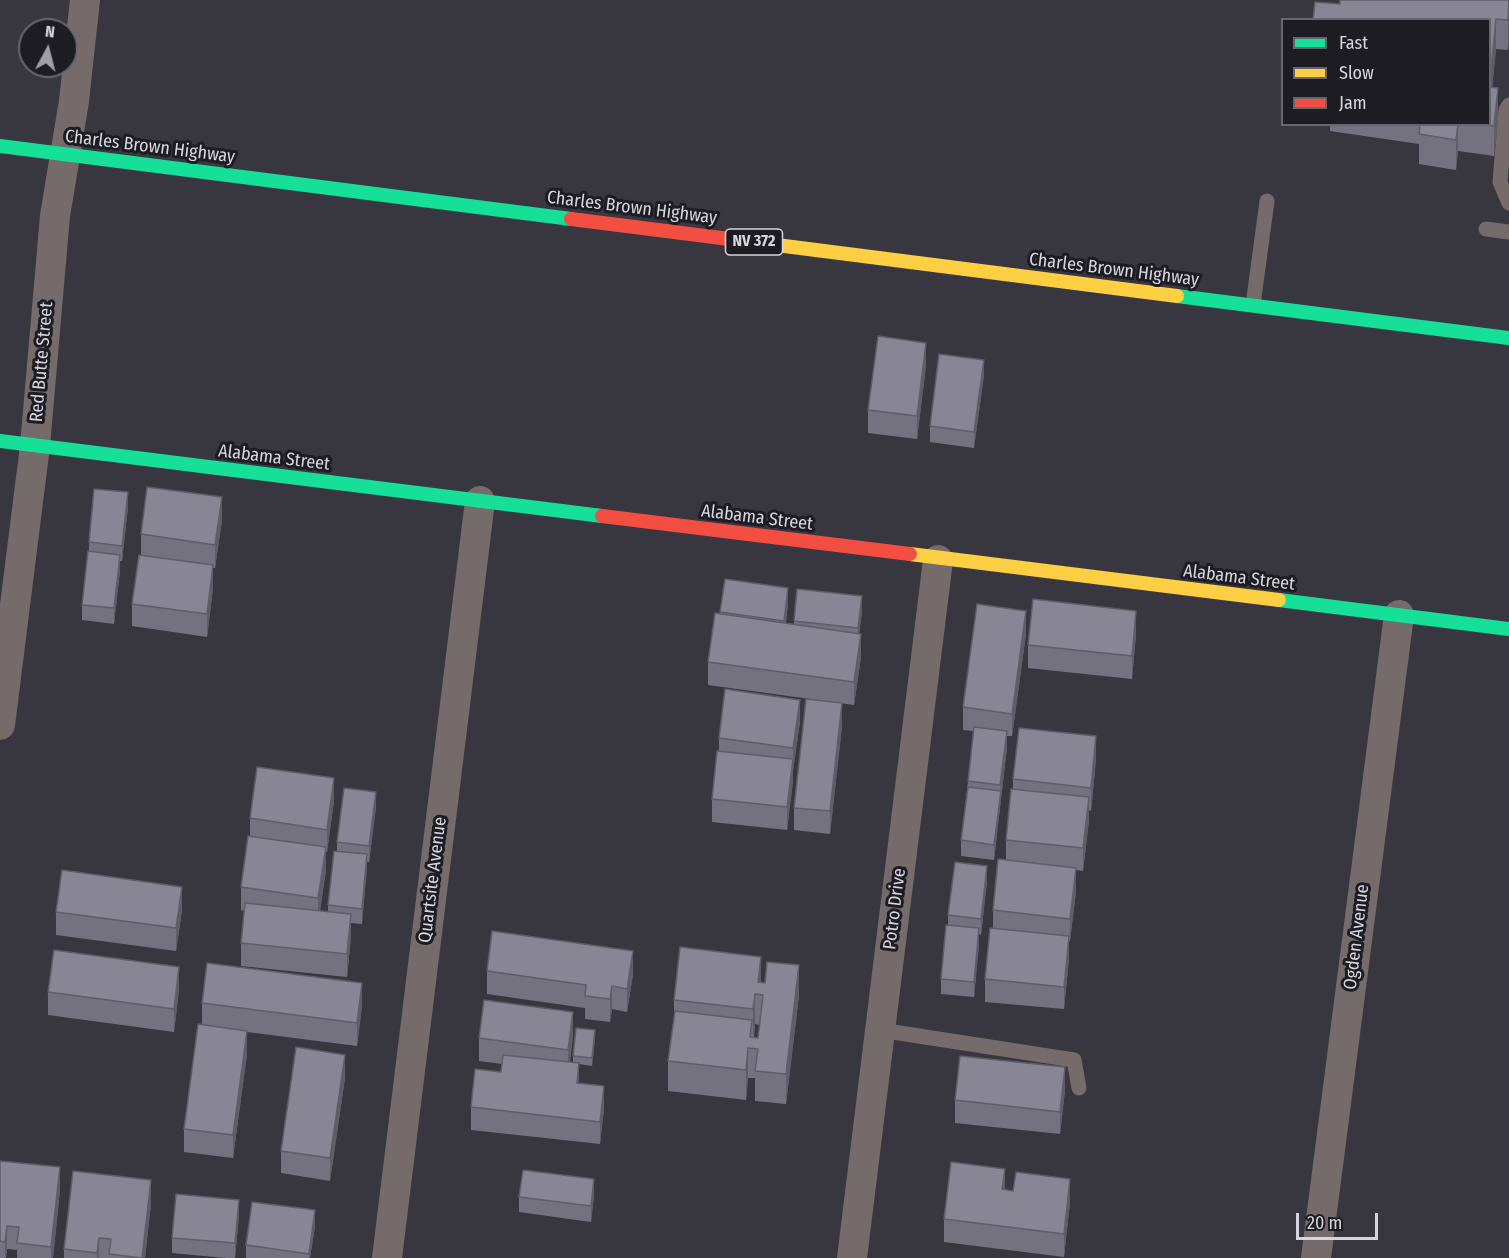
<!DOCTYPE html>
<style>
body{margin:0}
#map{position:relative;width:1509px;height:1258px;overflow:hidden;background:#38363e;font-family:"Fira Sans Condensed",sans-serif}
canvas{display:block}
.legend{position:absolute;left:1281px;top:18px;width:210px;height:108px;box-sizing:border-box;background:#1d1c23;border:2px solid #67666e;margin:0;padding:8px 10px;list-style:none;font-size:18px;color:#d6d5de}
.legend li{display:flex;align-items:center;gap:12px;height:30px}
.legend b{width:30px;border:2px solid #67666e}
.north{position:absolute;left:18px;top:18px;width:60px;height:60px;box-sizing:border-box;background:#1d1c23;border:2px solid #67666e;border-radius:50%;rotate:7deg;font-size:16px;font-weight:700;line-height:24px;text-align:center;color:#d6d5de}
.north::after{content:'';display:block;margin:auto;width:21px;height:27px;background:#9f9da6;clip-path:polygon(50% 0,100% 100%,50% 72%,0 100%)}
.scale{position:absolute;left:1296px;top:1213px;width:82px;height:27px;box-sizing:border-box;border:3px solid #d6d5de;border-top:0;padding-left:8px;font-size:18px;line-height:21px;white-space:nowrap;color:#d6d5de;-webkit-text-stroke:4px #1d1c23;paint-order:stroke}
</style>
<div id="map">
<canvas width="1509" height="1258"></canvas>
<ul class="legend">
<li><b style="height:8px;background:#16e098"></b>Fast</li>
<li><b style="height:8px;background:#ffcf43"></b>Slow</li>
<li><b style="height:8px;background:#f24e42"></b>Jam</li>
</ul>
<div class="north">N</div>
<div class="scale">20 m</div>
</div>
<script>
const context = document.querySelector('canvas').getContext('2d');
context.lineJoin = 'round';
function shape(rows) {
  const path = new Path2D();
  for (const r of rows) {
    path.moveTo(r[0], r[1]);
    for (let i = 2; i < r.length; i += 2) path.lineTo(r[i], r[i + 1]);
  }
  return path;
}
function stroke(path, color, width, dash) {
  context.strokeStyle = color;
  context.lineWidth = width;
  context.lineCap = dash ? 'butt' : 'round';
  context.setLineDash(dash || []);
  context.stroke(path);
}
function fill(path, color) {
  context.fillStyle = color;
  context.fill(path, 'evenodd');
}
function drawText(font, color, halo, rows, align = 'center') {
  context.font = font + ' "Fira Sans Condensed",sans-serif';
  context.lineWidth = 6;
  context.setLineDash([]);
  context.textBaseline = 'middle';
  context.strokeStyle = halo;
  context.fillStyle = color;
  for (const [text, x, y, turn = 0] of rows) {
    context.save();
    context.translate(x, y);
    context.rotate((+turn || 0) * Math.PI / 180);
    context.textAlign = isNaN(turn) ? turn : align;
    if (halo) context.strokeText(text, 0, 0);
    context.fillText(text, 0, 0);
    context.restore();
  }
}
stroke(shape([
 [1509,105,1506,110,1500,182,1509,203],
 [1486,229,1509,232],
 [1253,305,1267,201],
 [880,1030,1074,1060,1079,1088]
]), '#746b6a', 15);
stroke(shape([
 [0,725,35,446,55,216,74,101,85,0],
 [387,1258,480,501],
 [852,1258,938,560],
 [1316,1258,1399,615]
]), '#746b6a', 30);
stroke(shape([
 [0,146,571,219],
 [1177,296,1509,338],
 [0,441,602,516],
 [1279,600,1509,629]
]), '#16e098', 14);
stroke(shape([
 [761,243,1177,296],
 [910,554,1279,600]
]), '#ffcf43', 14);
stroke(shape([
 [571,219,761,243],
 [602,516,910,554]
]), '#f24e42', 14);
fill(shape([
 [1509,0,1508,50,1496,49,1492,88,1498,118,1494,156,1458,151,1456,170,1419,164,1419,144,1330,131,1330,124,1490,124,1340,4],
 [926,366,917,439,868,433,868,410],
 [984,375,974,448,930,442,930,426],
 [128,507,122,561,120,561,120,570,114,624,82,620,82,605,89,551,89,542],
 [222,520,215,568,213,568,213,588,207,637,132,626,132,604,141,555,141,534],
 [788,603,786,623,794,624,794,621,862,611,859,633,861,657,854,705,708,685,708,662,720,612],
 [1026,634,1012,736,1007,736,1007,747,994,860,961,856,961,840,974,731,963,730,963,707],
 [1136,634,1132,679,1028,668,1028,645],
 [800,722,793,771,793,781,787,830,712,822,712,799,719,751,719,738],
 [842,726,830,834,794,830,794,808],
 [1096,759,1091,811,1089,810,1089,820,1083,871,1076,870,1076,891,1070,941,1069,941,1069,959,1064,1009,985,1002,985,979,993,928,993,910,1006,860,1006,840,1013,789,1013,779],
 [334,801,327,852,326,852,326,870,320,911,328,912,328,905,337,852,337,842,376,807,369,862,367,862,362,924,351,923,351,937,347,977,241,966,241,943,245,911,241,910,241,887,250,836,250,818],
 [987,881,981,935,979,934,979,944,974,997,941,994,941,979,948,925,948,915],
 [182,910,176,951,56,935,56,912],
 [487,971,633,974,627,1012,612,1009,610,1022,585,1019,585,1008,487,994],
 [761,983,799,995,786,1104,755,1101,755,1078,748,1078,746,1100,668,1091,668,1061,674,1016,674,1000],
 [755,1024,759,1025,758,1038,754,1037],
 [179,990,174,1032,48,1015,48,992],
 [202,1003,362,1006,357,1046,247,1032,247,1054,233,1158,184,1152,184,1129,202,1025],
 [573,1035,570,1062,573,1062,573,1056,595,1038,592,1066,579,1064,579,1083,604,1109,600,1144,471,1130,471,1107,501,1072,502,1064,479,1061,479,1038],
 [345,1078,330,1181,281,1173,281,1151],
 [1065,1090,1060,1134,955,1123,955,1100],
 [0,1161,60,1190,53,1258,17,1258,17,1250,7,1249,6,1258,0,1258],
 [1005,1190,1070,1202,1064,1257,944,1242,944,1219],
 [594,1195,591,1222,519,1212,519,1197],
 [151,1203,145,1258,64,1258,64,1249],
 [239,1215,235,1258,225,1258,172,1253,172,1238],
 [315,1226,310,1258,246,1258,246,1245]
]), '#75727f');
fill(shape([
 [1509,12,1509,42,1508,50,1508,20],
 [1496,19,1496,49,1490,110,1490,80],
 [1498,88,1498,118,1494,156,1494,126],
 [1458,124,1458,151,1456,170,1456,140],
 [926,343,926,366,917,439,917,416],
 [984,360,984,375,974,448,974,432],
 [128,492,128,507,122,561,122,546],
 [222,497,222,520,215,568,215,545],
 [120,555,120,570,114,624,114,608],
 [213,565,213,588,207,637,207,614],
 [788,588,788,603,784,637,784,621],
 [862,596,862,611,858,644,858,628],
 [1026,611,1026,634,1012,736,1012,714],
 [1136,611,1136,634,1132,679,1132,656],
 [861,634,861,657,854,705,854,682],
 [800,700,800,722,793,771,793,748],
 [842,703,842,726,830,834,830,811],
 [1007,731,1007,747,994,860,994,845],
 [1096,736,1096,759,1091,811,1091,788],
 [793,759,793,781,787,830,787,807],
 [334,778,334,801,327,852,327,830],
 [376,792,376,807,369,862,369,846],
 [1089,797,1089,820,1083,871,1083,848],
 [326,847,326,870,318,921,318,898],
 [367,854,367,870,362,924,362,909],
 [987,866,987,881,981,935,981,919],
 [1076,868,1076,891,1070,941,1070,919],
 [182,887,182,910,176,951,176,928],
 [351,914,351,937,347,977,347,954],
 [979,928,979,944,974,997,974,982],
 [1069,936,1069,959,1064,1009,1064,987],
 [633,951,633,974,627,1012,627,989],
 [761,957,761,987,758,982],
 [799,965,799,995,786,1104,786,1074],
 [179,967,179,990,174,1032,174,1009],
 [362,983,362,1006,357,1046,357,1023],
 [612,986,612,1009,610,1022,610,999],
 [755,994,755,1024,753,1039,753,1009],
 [573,1012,573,1035,568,1073,568,1050],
 [595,1030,595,1038,592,1066,592,1058],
 [247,1031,247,1054,233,1158,233,1135],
 [748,1048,748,1078,746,1100,746,1070],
 [345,1055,345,1078,330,1181,330,1158],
 [579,1063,579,1086,577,1083],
 [1065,1067,1065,1090,1060,1134,1060,1112],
 [604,1086,604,1109,600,1144,600,1122],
 [60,1167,60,1190,53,1258,51,1258,51,1247],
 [1005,1169,1005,1192,1002,1189],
 [594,1179,594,1195,591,1222,591,1206],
 [1070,1179,1070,1202,1064,1257,1064,1234],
 [151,1180,151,1203,145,1258,142,1258],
 [239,1200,239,1215,235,1258,235,1243],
 [315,1210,315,1226,310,1258,309,1258],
 [7,1226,7,1249,5,1258,5,1242],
 [99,1238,99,1258,97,1258,97,1253]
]), '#5f5d68');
const building = shape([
 [1340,0,1509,0,1508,20,1496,19,1490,80,1490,20,1313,20,1315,2,1340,4,1340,0],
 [1490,87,1498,88,1494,126,1483,124,1490,124,1490,87],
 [1420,124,1458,124,1456,140,1419,134,1420,124],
 [878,336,926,343,917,416,868,410,878,336],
 [939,354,984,360,974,432,930,426,939,354],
 [147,487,222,497,215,545,141,534,147,487],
 [94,489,128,492,122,546,89,542,94,489],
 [88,551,120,555,114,608,82,605,88,551],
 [139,555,213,565,207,614,132,604,139,555],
 [725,579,788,588,784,621,720,612,725,579],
 [797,589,862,596,858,628,794,621,797,589],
 [1033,599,1136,611,1132,656,1028,645,1033,599],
 [977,604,1026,611,1012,714,963,707,977,604],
 [715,613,861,634,854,682,708,662,715,613],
 [725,689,800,700,793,748,719,738,725,689],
 [806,699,842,703,830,811,794,808,806,699],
 [974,727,1007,731,1000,785,968,781,974,727],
 [1019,728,1096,736,1091,788,1013,779,1019,728],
 [717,751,793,759,787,807,712,799,717,751],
 [257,767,334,778,327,830,250,818,257,767],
 [968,787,1001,791,994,845,961,840,968,787],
 [344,788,376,792,369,846,337,842,344,788],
 [1011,789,1089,797,1083,848,1006,840,1011,789],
 [248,836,326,847,318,898,241,887,248,836],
 [334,851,367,854,362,909,328,905,334,851],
 [998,859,1076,868,1070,919,993,910,998,859],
 [955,862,987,866,981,919,948,915,955,862],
 [62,870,182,887,176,928,56,912,62,870],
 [245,903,351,914,347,954,241,943,245,903],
 [946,925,979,928,974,982,941,979,946,925],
 [990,928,1069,936,1064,987,985,979,990,928],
 [492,931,633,951,627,989,612,986,610,999,585,996,586,985,487,971,492,931],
 [680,947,761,957,758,982,765,983,767,962,799,965,786,1074,755,1071,758,1049,748,1048,746,1070,668,1061,675,1011,752,1020,750,1037,758,1038,763,995,755,994,753,1009,674,1000,680,947],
 [54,950,179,967,174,1009,48,992,54,950],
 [207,963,362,983,357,1023,202,1003,207,963],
 [484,1000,573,1012,568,1050,479,1038,484,1000],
 [198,1024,247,1031,233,1135,184,1129,198,1024],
 [576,1028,595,1030,592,1058,573,1056,576,1028],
 [296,1047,345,1055,330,1158,281,1151,296,1047],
 [503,1055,579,1063,577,1083,604,1086,600,1122,471,1107,475,1069,501,1072,503,1055],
 [960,1056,1065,1067,1060,1112,955,1100,960,1056],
 [0,1161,60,1167,51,1247,17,1243,19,1227,7,1226,5,1242,0,1241,0,1161],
 [951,1162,1005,1169,1002,1189,1013,1191,1016,1172,1070,1179,1064,1234,944,1219,951,1162],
 [523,1170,594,1179,591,1206,519,1197,523,1170],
 [73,1171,151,1180,142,1258,109,1254,111,1239,99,1238,97,1253,64,1249,73,1171],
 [176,1194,239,1200,235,1243,172,1238,176,1194],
 [252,1202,315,1210,309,1254,246,1245,252,1202]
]);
fill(building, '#888594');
stroke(building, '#5f5d68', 1.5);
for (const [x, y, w] of [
 [754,242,57]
]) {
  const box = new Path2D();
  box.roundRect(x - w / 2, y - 13, w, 26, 4.5);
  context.fillStyle = '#1d1c23';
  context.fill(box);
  stroke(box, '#d6d5de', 1.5);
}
drawText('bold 16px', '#d6d5de', null, [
 ["NV 372",754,242]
]);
drawText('18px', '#d6d5de', '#1d1c23', [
 ["Charles Brown Highway",150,147,7],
 ["Charles Brown Highway",632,208,7],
 ["Charles Brown Highway",1114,270,7],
 ["Red Butte Street",42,362,-85],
 ["Alabama Street",274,458,7],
 ["Alabama Street",757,518,7],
 ["Alabama Street",1239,578,7],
 ["Quartsite Avenue",433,880,-83],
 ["Potro Drive",895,909,-83],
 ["Ogden Avenue",1357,937,-83]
]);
</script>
